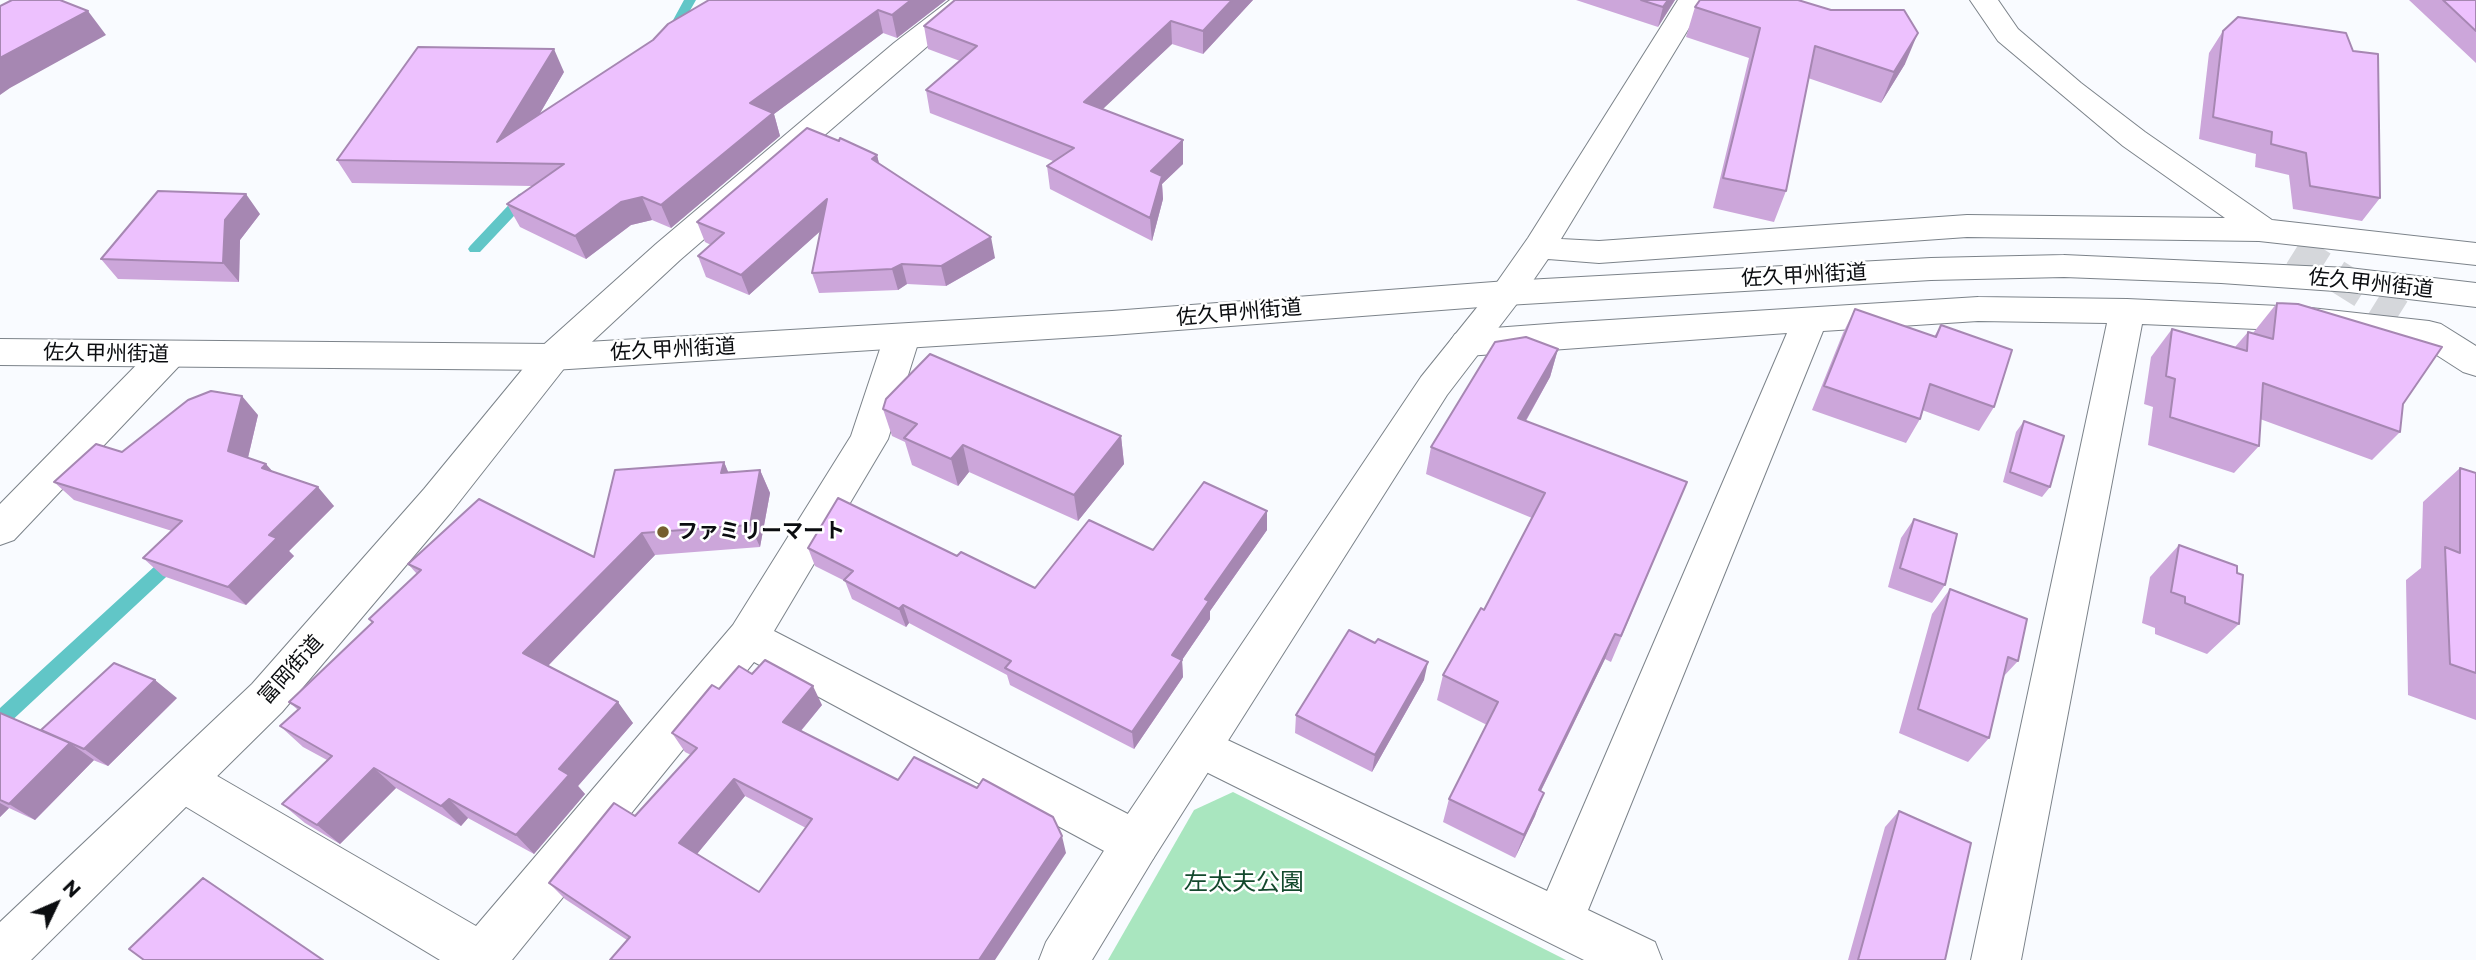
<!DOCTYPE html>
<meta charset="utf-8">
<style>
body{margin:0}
#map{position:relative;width:2476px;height:960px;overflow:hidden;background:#f9fbff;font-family:Montserrat,sans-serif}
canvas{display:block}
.north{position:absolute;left:21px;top:869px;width:70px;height:70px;-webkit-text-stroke:5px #fff;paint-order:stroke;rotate:46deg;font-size:19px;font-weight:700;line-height:28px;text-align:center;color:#0b0d10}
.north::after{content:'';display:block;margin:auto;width:24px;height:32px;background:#0b0d10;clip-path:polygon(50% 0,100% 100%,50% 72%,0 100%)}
</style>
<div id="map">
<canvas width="2476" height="960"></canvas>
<div class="north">N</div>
</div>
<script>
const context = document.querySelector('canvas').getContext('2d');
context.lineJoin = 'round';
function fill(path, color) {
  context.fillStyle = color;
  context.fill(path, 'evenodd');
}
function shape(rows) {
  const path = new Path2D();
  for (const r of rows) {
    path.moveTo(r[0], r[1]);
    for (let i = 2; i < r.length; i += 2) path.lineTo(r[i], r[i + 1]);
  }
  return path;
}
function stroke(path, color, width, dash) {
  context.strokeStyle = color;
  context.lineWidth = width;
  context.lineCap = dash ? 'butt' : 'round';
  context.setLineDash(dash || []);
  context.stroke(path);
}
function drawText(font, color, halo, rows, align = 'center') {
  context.font = font + ' Montserrat,"Noto Sans JP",sans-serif';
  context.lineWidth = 5;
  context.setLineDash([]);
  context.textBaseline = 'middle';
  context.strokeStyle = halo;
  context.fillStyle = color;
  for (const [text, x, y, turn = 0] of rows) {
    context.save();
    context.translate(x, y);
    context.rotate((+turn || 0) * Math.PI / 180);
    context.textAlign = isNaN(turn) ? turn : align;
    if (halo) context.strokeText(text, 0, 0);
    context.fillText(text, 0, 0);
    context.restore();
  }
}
fill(shape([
 [1233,792,1566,960,1108,960,1194,810]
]), '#a9e6bf');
fill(shape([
 [684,0,696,0,676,35,668,35,666,33,684,0],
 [524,193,529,194,529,200,480,252,470,252,468,249,470,246,519,194,524,193],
 [173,553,179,555,181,560,179,565,6,726,0,728,0,708,167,555,173,553]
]), '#61c6c7');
stroke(shape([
 [2295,250,2399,315]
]), '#d5d7db', 32, [32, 16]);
const minor = shape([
 [1678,0,1706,0,1561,239,1599,241,1967,215,2225,218,2123,146,1998,41,1970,0,1998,0,2018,29,2081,83,2145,132,2272,220,2476,243,2476,265,2259,241,1967,237,1599,263,1548,259,1519,301,1507,305,1495,301,1490,293,1495,285,1528,238,1678,0],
 [1978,297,2127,299,2302,307,2429,321,2441,324,2476,346,2476,376,2463,372,2421,345,2302,331,2142,324,2021,960,1971,960,2107,323,1978,321,1823,331,1588,910,1655,942,1662,960,1584,960,1184,761,1178,747,1184,733,1200,727,1547,891,1787,333,1467,356,1455,352,1449,343,1455,334,1467,330,1561,323,1978,297],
 [902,324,914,328,920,337,888,439,774,631,1153,827,1159,843,1153,859,1136,865,1119,859,754,662,512,960,440,960,168,796,161,781,168,766,184,760,200,766,476,926,733,625,851,436,884,337,890,328,902,324],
 [168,342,181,346,186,355,181,364,14,540,0,545,0,504,155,346,168,342]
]);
const tertiary = shape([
 [1507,281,1519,285,1524,293,1519,301,1447,395,1153,859,1092,960,1039,960,1046,942,1119,827,1421,377,1495,285,1507,281]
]);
const secondary = shape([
 [950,0,981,0,680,260,566,366,553,370,540,366,535,357,540,348,656,244,894,43,950,0]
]);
const primary = shape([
 [553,344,566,348,571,357,566,366,452,511,282,712,31,960,0,960,0,922,252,684,424,489,540,348,553,344]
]);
const trunk = shape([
 [2064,255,2349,268,2476,283,2476,307,2349,292,2221,283,2064,277,1931,280,1507,305,1112,335,553,370,0,365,0,339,553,344,1112,311,1507,281,1931,258,2064,255]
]);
stroke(minor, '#7c838a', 2);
stroke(tertiary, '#7c838a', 2);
stroke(secondary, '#7c838a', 2);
stroke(primary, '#7c838a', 2);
stroke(trunk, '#7c838a', 2);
fill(minor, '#fff');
fill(tertiary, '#fff');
fill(secondary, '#fff');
fill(primary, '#fff');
fill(trunk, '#fff');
fill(shape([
 [946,0,897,38,883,33,774,114,780,136,671,228,652,220,631,225,586,259,520,227,507,204,532,186,352,183,337,160,564,72,539,115,653,40],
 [955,0,1253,0,1203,54,1172,44,1102,109,1183,140,1183,164,1162,184,1163,199,1152,241,1050,189,1047,166,1053,161,930,113,926,90,960,61,928,49,924,26],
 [1576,0,1675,0,1658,27],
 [2409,0,2476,0,2476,63],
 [1695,7,1905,64,1881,103,1808,78,1786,191,1774,222,1713,208,1749,58,1686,37],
 [2223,31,2380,198,2362,221,2293,209,2289,175,2255,167,2256,154,2199,139,2209,53],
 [877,155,879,164,995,258,946,286,907,284,898,290,819,293,812,273,821,230,749,295,706,277,698,256,711,245,705,242,697,222],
 [260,214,240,240,239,282,118,279,101,259],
 [2277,303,2403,404,2400,432,2372,460,2260,419,2259,446,2234,473,2148,445,2153,407,2144,404,2151,357,2172,329,2235,347,2248,332,2253,333],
 [1855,309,1934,337,1941,325,1994,407,1979,431,1922,410,1920,419,1906,443,1812,410,1843,333],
 [1558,349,1550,377,1526,421,1687,482,1611,662,1605,659,1541,791,1535,816,1515,858,1443,822,1449,799,1487,725,1437,700,1443,675,1484,610,1532,518,1426,474,1431,447],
 [883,409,1121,436,1124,464,1078,521,969,472,958,486,912,465,905,442,892,436],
 [258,415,248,458,334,506,289,551,294,556,246,605,163,576,143,558,172,531,74,500,54,482,122,452],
 [2024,421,2050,487,2042,497,2003,482,2016,432],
 [724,462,728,472,760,470,770,493,760,547,655,555,548,666,633,723,578,786,585,794,534,854,468,818,461,826,396,788,340,844,305,823,282,804,327,760,303,747,280,726,298,710,289,702,372,623,369,619,417,574,408,564,594,557],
 [2460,468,2476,473,2476,720,2408,695,2406,580,2421,568,2423,502],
 [1267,511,1267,530,1210,611,1210,619,1182,660,1183,677,1134,749,1010,685,1007,675,909,623,906,627,852,599,845,581,815,566,808,548,957,556,1035,588,1153,550],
 [1914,519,1945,585,1932,603,1888,587,1901,538],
 [2179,545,2239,624,2207,654,2155,634,2155,628,2142,623,2150,577],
 [1950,589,2018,661,2003,677,1989,738,1968,762,1899,733,1932,614],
 [752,674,822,705,801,731,898,780,1066,853,627,940,565,899,549,883,635,816,691,755,685,752,672,733,719,689],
 [745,796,806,828,759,892,697,854],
 [1424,680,1372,772,1295,733,1296,715],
 [177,698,108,766,93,760,94,760,35,820,9,808,0,817,0,713,45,733],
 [1899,811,1945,960,1848,960,1885,827]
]), '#cca6da');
fill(shape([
 [911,0,946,0,897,38,892,15],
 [1232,0,1253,0,1203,54,1203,31],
 [1668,0,1675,0,1658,27,1663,7],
 [878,10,883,33,774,114,780,136,671,228,661,205,750,103],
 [88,11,106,35,10,88,0,95,0,58],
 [1171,21,1172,44,1086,125,1084,102],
 [1918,33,1905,64,1881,103,1894,72],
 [554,49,564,72,511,163,497,142],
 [1183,140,1183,164,1162,184,1163,199,1152,241,1150,218,1151,171],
 [877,155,882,176,872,159],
 [246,194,260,214,240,240,239,282,223,263,225,220],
 [642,197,652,220,631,225,586,259,575,236,621,202],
 [827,199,834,219,749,295,741,275],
 [991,237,995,258,946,286,941,266],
 [902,264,907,284,898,290,892,269],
 [1558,349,1550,377,1512,445,1518,418],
 [242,396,258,415,245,470,228,451],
 [1121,436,1124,464,1078,521,1074,495],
 [963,445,969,472,958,486,951,459],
 [724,462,734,486,721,473],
 [266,464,283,483,262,468],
 [760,470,770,493,760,547,750,525],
 [318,487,334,506,289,551,294,556,246,605,228,587,269,535],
 [1267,511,1267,530,1210,611,1210,619,1182,660,1183,677,1134,749,1132,732,1172,655,1205,599],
 [642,533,655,555,540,674,523,653],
 [903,605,909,623,906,627,899,609],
 [1615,634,1605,659,1530,813,1539,790],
 [1428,662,1424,680,1372,772,1375,755],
 [155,680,177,698,108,766,84,749],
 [813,686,822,705,793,740,783,722],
 [618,702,633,723,578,786,585,794,534,854,516,835,559,769],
 [70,743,94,760,35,820,9,804],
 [374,768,396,788,340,844,317,825],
 [734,779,745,796,692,860,679,843],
 [1544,793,1535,816,1515,858,1524,835],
 [449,799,468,818,461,826,441,806],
 [0,803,9,808,0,817],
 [1062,836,1066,853,995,960,979,960]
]), '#a687b2');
const building = shape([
 [12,0,60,0,88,11,0,58,0,6,12,0],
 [709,0,911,0,892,15,878,10,750,103,773,113,661,205,642,197,621,202,575,236,507,204,564,164,337,160,418,47,554,49,497,142,653,40,668,24,709,0],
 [955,0,1232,0,1203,31,1171,21,1084,102,1183,140,1151,171,1162,176,1150,218,1047,166,1074,148,926,90,977,46,924,26,955,0],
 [1641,0,1668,0,1663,7,1641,0],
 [1700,0,1798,0,1831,10,1904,10,1918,33,1894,72,1815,46,1786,191,1723,178,1760,28,1695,7,1700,0],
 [2443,0,2476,0,2476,31,2443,0],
 [2238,17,2346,33,2353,51,2378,54,2380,198,2310,186,2306,153,2271,144,2272,132,2213,117,2223,31,2238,17],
 [807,128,839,141,840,138,877,155,872,159,991,237,941,266,902,264,892,269,812,273,827,199,741,275,698,256,724,233,697,222,807,128],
 [158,191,246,194,225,220,223,263,101,259,158,191],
 [2277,303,2298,304,2442,347,2403,404,2400,432,2263,383,2259,446,2170,417,2175,379,2166,376,2172,329,2247,351,2248,332,2273,339,2277,303],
 [1855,309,1936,337,1941,325,2012,350,1994,407,1930,384,1920,419,1824,386,1855,309],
 [1526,337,1558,349,1518,418,1687,482,1621,636,1615,634,1539,790,1544,793,1524,835,1449,799,1498,702,1443,675,1481,608,1484,610,1545,493,1431,447,1495,342,1526,337],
 [930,354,1121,436,1074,495,963,445,951,459,904,438,917,424,883,409,886,399,930,354],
 [211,391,242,396,228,451,266,464,262,468,318,487,269,535,277,538,228,587,143,558,182,521,54,482,96,444,122,452,188,400,211,391],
 [2024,421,2064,436,2050,487,2010,472,2024,421],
 [724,462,721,473,760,470,750,525,642,533,523,653,618,702,559,769,569,775,516,835,449,799,441,806,374,768,317,825,282,804,332,756,280,726,300,708,289,702,373,622,369,619,421,570,408,564,479,499,594,557,615,470,724,462],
 [2460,468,2476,473,2476,673,2450,664,2445,547,2460,553,2460,468],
 [1204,482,1267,511,1205,599,1209,601,1172,655,1182,660,1132,732,1005,668,1011,661,903,605,899,609,844,580,853,571,808,548,838,498,957,556,961,552,1035,588,1089,520,1153,550,1204,482],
 [1914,519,1957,534,1945,585,1900,568,1914,519],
 [2179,545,2237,566,2237,573,2243,575,2239,624,2185,603,2185,597,2171,592,2179,545],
 [1950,589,2027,619,2018,661,2008,657,1989,738,1918,709,1950,589],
 [1349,630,1375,643,1378,639,1428,662,1375,755,1296,715,1349,630],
 [765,660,813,686,783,722,898,780,914,757,977,788,983,779,1053,817,1062,836,979,960,610,960,630,937,549,883,614,803,635,816,697,748,672,733,712,685,719,689,739,666,752,674,765,660],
 [734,779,812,819,759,892,679,843,734,779],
 [114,663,155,680,84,749,41,730,114,663],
 [0,713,70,743,9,804,0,800,0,713],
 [1899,811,1971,843,1945,960,1858,960,1899,811],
 [203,878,323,960,144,960,129,949,203,878]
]);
fill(building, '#edc1fe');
stroke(building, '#a687b2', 2);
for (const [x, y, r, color] of [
 [663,532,7,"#755e2e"]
]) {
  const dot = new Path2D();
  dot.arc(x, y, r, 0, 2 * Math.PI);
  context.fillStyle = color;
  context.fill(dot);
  stroke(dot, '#fff', 2.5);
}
drawText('21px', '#0b0d10', '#fff', [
 ["佐久甲州街道",1804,276,-3],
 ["佐久甲州街道",2371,284,6],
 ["佐久甲州街道",1239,313,-5],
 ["佐久甲州街道",673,350,-3],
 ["佐久甲州街道",106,354,1],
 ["富岡街道",291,670,-48]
]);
drawText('bold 21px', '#0b0d10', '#fff', [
 ["ファミリーマート",677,532]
], 'left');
drawText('24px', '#13492d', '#fff', [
 ["左太夫公園",1244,883]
]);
</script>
